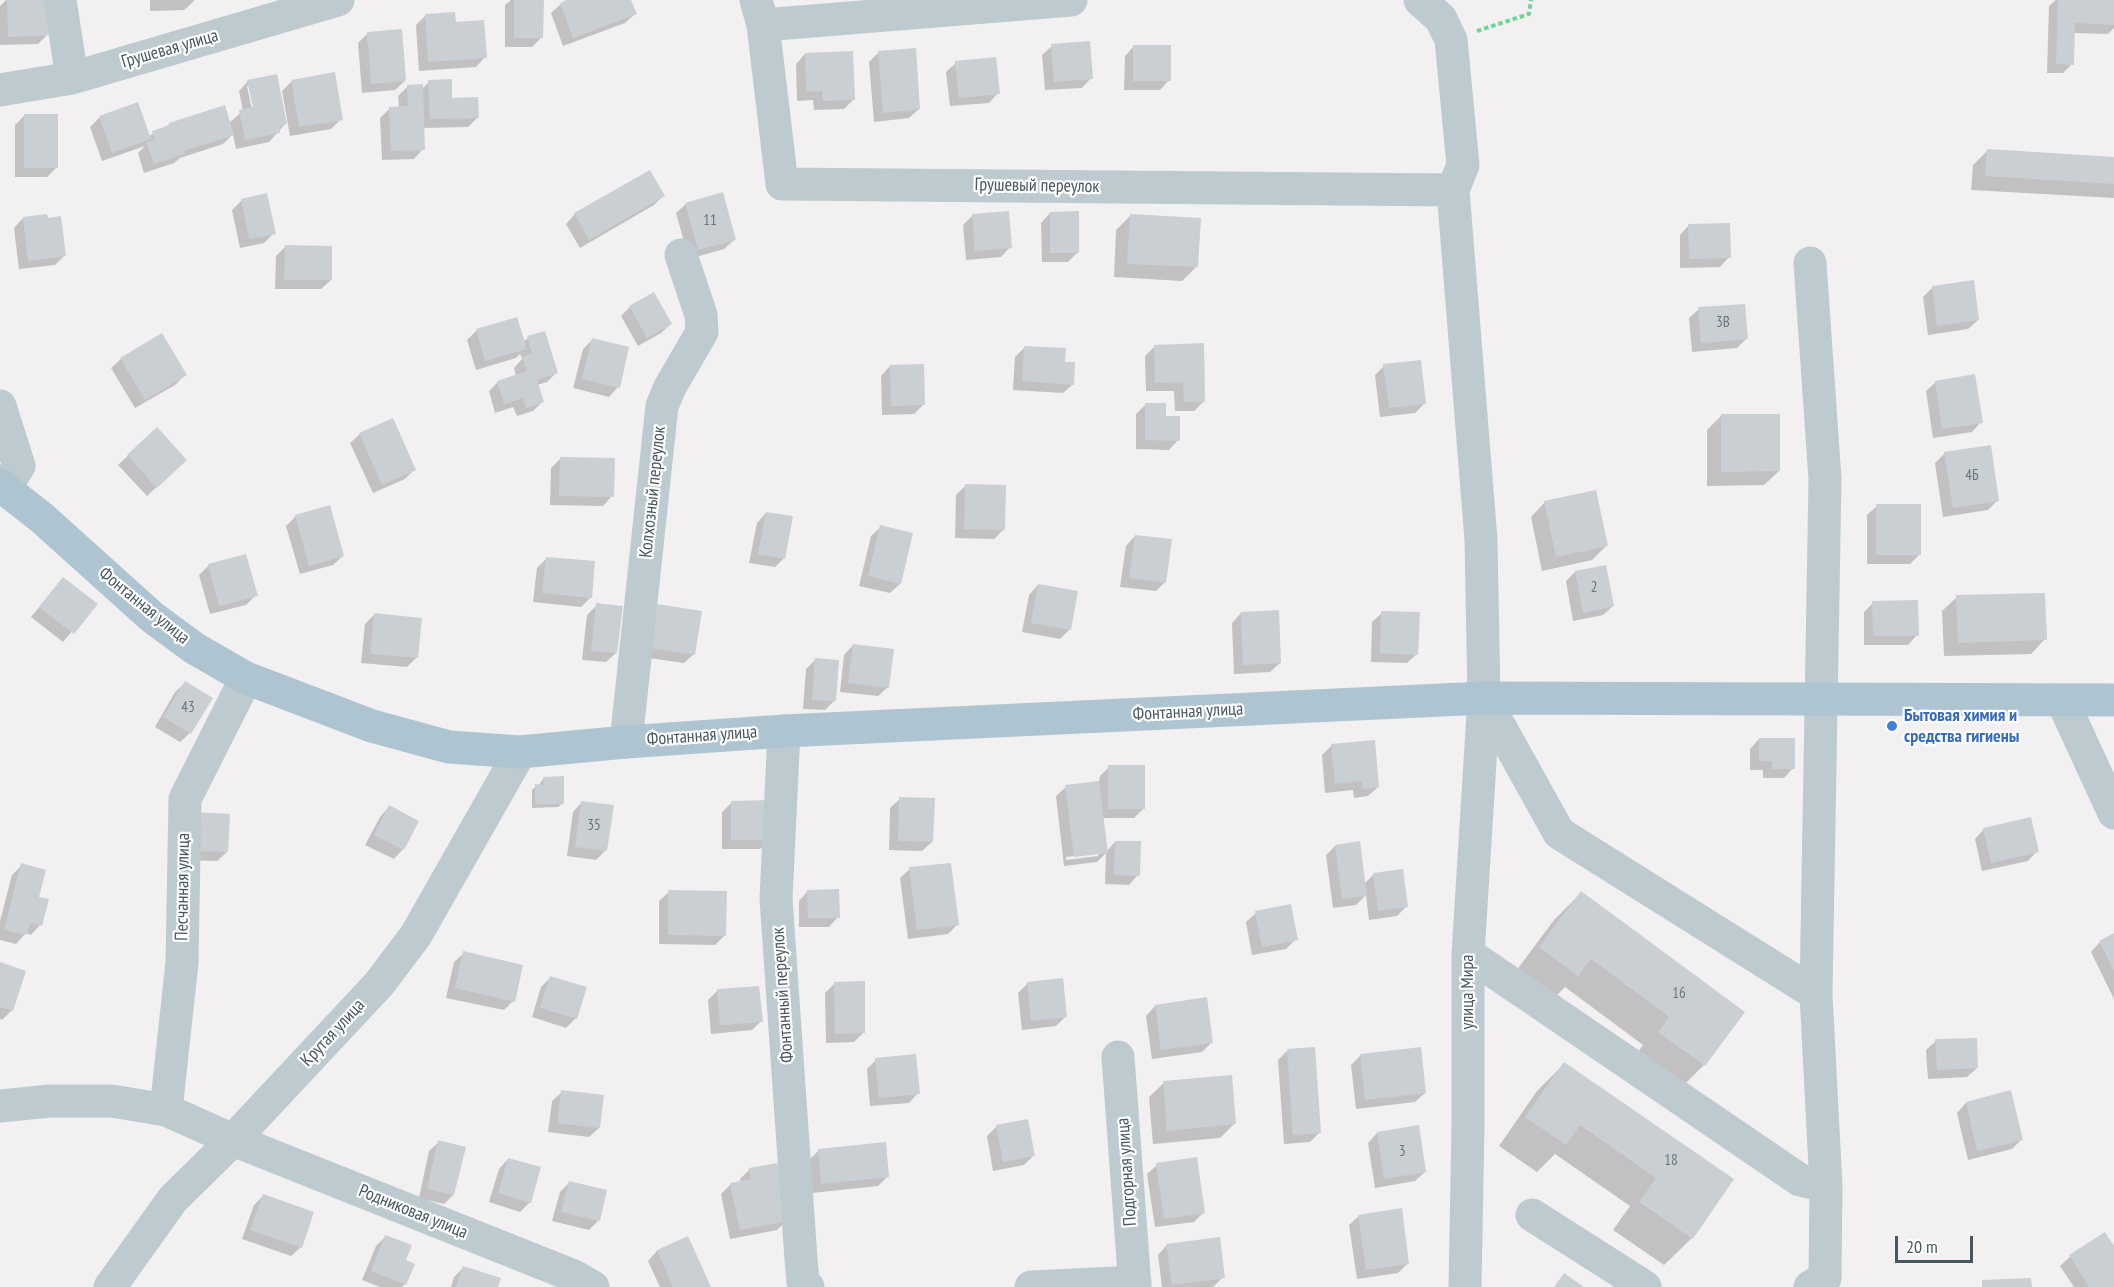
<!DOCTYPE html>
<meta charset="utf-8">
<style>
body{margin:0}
#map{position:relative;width:2114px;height:1287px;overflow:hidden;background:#f3f0f1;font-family:"PT Sans Narrow",sans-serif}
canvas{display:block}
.scale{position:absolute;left:1895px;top:1236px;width:78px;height:27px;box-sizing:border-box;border:3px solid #475860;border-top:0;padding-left:8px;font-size:18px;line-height:21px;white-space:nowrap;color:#475860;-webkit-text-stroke:4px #fff;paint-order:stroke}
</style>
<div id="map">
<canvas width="2114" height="1287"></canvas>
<div class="scale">20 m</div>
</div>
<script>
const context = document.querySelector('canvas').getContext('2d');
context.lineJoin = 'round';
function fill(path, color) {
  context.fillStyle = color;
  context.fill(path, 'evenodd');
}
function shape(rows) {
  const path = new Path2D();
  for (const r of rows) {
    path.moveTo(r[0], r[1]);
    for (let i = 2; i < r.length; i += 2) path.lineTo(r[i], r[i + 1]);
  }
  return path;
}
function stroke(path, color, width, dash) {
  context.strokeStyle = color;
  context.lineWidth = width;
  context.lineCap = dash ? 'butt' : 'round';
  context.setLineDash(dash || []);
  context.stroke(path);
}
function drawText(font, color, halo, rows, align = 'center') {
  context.font = font + ' "PT Sans Narrow",sans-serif';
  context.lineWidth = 4.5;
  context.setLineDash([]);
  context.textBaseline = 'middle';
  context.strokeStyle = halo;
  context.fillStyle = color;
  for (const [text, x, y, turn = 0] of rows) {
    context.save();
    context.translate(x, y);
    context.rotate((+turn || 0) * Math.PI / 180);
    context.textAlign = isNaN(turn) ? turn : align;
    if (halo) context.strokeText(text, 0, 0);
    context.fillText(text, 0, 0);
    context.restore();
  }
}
fill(shape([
 [6,0,47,0,48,34,38,44,0,45,0,6],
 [150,0,194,0,194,1,184,10,150,11],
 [511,0,542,0,542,37,532,47,505,47,505,5],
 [572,0,630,0,635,14,625,23,563,46,551,13,561,4],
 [2056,0,2114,0,2114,28,2108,34,2074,33,2072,64,2063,73,2047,73,2049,6],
 [425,16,454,24,485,57,476,67,419,71,416,25],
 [368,33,405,81,395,90,362,93,358,43],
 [1052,46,1091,78,1082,88,1045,90,1042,55],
 [1134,46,1169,80,1160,90,1124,90,1125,56],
 [878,53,919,109,909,118,874,122,869,62],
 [805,54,853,100,844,109,814,110,813,100,797,101,796,64],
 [956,63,998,93,989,103,950,106,946,72],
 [248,81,285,122,287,122,269,142,236,149,233,134,223,144,180,158,174,163,144,173,138,153,145,146,102,161,90,127,100,117,149,136,170,124,229,123,243,111,239,91],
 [247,86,250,86,256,114,253,114],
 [292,81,341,119,331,129,290,136,282,91],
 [429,82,451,99,478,117,468,127,423,128,423,149,414,159,382,160,380,118,390,108,399,108,398,96,408,86,422,89],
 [24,116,56,168,47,177,15,177,15,125],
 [1987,151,2114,158,2114,198,1971,190,1973,165],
 [663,196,654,205,580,248,566,224,575,214],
 [242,200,274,233,264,243,240,248,232,210],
 [686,204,734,240,724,249,689,259,676,213],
 [1050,213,1078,252,1068,262,1042,262,1041,223],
 [973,215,1010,247,1001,257,966,260,963,225],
 [1130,216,1197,266,1182,281,1114,277,1116,230],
 [23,218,65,255,55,265,19,269,14,228],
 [1689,225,1729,257,1720,267,1680,268,1680,235],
 [285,247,331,280,321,289,275,289,276,256],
 [1932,288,1978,320,1968,329,1928,335,1923,297],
 [630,307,671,324,661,333,638,346,621,316],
 [1699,309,1746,339,1737,348,1692,352,1689,318],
 [477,330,523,342,528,338,556,373,547,382,537,385,542,402,533,411,517,416,513,407,495,413,489,391,498,382,516,376,514,368,522,359,520,354,516,358,476,370,467,340],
 [592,340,618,387,609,397,573,388,583,349],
 [1155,346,1204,401,1194,411,1175,411,1174,391,1146,391,1145,356],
 [1025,347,1064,363,1073,384,1063,393,1013,390,1015,357],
 [121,359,185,375,175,385,135,408,111,368],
 [890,366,923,405,914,414,882,415,881,376],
 [1384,366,1425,403,1415,413,1380,417,1375,375],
 [1936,382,1981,422,1972,432,1933,438,1926,391],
 [1146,404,1164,417,1178,440,1169,450,1136,449,1136,414],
 [1721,416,1779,471,1764,485,1707,486,1707,430],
 [157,429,176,469,147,496,118,465],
 [360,434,415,469,405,479,373,493,350,443],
 [1945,453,1998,500,1988,510,1943,517,1935,463],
 [560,459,612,496,603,506,550,505,551,468],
 [966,485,1004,529,994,539,955,538,956,495],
 [1545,502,1606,546,1592,560,1542,571,1531,517],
 [1877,506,1920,554,1910,564,1867,564,1867,515],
 [766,513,784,558,775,567,749,563,757,523],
 [296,516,343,556,333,565,300,574,286,526],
 [881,527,900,584,890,593,859,586,871,536],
 [1135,536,1165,582,1156,591,1120,587,1126,546],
 [547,558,590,598,581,607,533,602,537,568],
 [209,565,256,595,246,605,210,614,199,575],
 [1575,572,1613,606,1603,615,1573,621,1566,581],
 [63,579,95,604,63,642,31,617],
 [1038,585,1070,629,1060,639,1022,632,1029,595],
 [1957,597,2045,639,2031,654,1944,656,1942,611],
 [1873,603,1917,635,1908,645,1864,645,1864,612],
 [597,605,616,653,606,662,582,660,587,615],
 [1241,613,1280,663,1270,672,1234,674,1232,623],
 [1382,613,1417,654,1407,663,1371,662,1372,622],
 [374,615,417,657,407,667,361,663,365,624],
 [648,615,694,654,684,663,642,657],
 [853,645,888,687,878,696,840,692,844,655],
 [815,660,834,701,825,710,803,709,806,669],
 [185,683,190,733,180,742,155,727,175,692],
 [1759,739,1793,768,1784,778,1763,778,1763,770,1750,770,1750,749],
 [1331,746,1378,787,1368,796,1354,798,1353,790,1325,793,1322,755],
 [1109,767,1143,809,1134,818,1102,818,1106,852,1115,842,1138,875,1129,885,1105,884,1106,853,1097,862,1064,866,1056,796,1066,787,1099,782,1100,776],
 [1098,853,1098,856,1066,860,1066,857],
 [544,778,563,803,558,807,532,808,532,790,536,786,540,786,540,783],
 [900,799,932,842,922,851,889,850,890,808],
 [582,802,606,850,596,860,567,856,573,812],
 [732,802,770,839,760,849,722,849,722,812],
 [389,807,403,849,394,859,365,845,380,817],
 [185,824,227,852,217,861,184,860],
 [1984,829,2037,851,2028,861,1982,871,1975,839],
 [1335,846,1364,884,1374,874,1406,907,1397,916,1369,920,1366,895,1356,905,1333,908,1326,855],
 [22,865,37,898,40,925,31,935,26,933,16,944,0,940,0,921,12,875],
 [910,869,957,925,948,934,908,939,900,878],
 [808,891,838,917,829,927,799,927,799,901],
 [669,892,725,935,715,945,659,944,659,901],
 [1581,893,1743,1012,1704,1065,1676,1093,1632,1060,1643,1045,1565,987,1550,1002,1513,975,1554,920],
 [1256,913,1296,939,1286,949,1252,955,1246,922],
 [2114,935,2114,999,2091,952,2100,942],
 [464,953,513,1001,504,1010,446,998,454,962],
 [0,963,12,1010,2,1020,0,1019],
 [550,978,576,1018,566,1028,532,1017,541,987],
 [835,983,864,1032,854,1042,826,1043,825,993],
 [1028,983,1065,1017,1056,1026,1022,1030,1018,993],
 [718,990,761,1021,752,1030,711,1034,708,1000],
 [1155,1006,1212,1042,1202,1052,1152,1059,1146,1016],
 [1936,1041,1977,1068,1967,1077,1928,1079,1926,1050],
 [1287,1051,1320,1132,1310,1142,1284,1144,1278,1060],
 [1361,1055,1425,1093,1415,1102,1356,1109,1351,1065],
 [876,1060,918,1093,909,1103,870,1106,867,1069],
 [1564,1064,1732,1179,1692,1238,1664,1265,1613,1230,1630,1206,1555,1154,1537,1172,1499,1146,1537,1091],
 [1164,1083,1234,1124,1220,1138,1153,1144,1149,1097],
 [562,1092,599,1128,589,1137,548,1132,552,1101],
 [1966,1103,2022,1139,2012,1149,1968,1160,1957,1113],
 [997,1126,1033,1156,1024,1165,993,1171,987,1136],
 [1377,1133,1425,1172,1415,1181,1375,1188,1368,1143],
 [439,1142,453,1195,444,1204,419,1198,429,1151],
 [818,1151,888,1176,878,1186,812,1193,809,1160],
 [508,1159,530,1202,520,1212,489,1202,499,1169],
 [775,1165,786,1221,777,1230,730,1239,721,1194,731,1184,740,1182,740,1179,749,1170],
 [1157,1165,1204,1212,1194,1222,1155,1227,1147,1174],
 [569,1183,598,1221,589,1230,552,1221,560,1192],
 [263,1196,301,1247,291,1256,242,1239,254,1205],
 [1359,1216,1408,1263,1398,1273,1357,1279,1349,1225],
 [2105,1234,2114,1249,2114,1287,2074,1287,2060,1266,2070,1257],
 [385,1237,404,1261,405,1284,402,1287,380,1287,362,1280,376,1246],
 [687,1238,710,1287,660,1287,648,1261,657,1251],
 [1167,1245,1223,1277,1213,1287,1162,1287,1158,1255],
 [464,1267,497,1287,451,1287,454,1277]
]), '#0003');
fill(shape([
 [7,0,48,0,49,35,8,37],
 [514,0,544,0,543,38,514,38],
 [567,0,631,0,637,14,573,38,560,3],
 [2058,0,2114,0,2114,25,2075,23,2074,65,2056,64],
 [455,12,456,22,484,20,487,58,428,62,425,14],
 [402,29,406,81,371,84,367,32],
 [1090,41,1093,79,1054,82,1051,44],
 [1133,45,1171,45,1171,81,1133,81],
 [916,48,920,109,883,113,878,51],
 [853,51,855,100,823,101,822,91,806,92,805,53],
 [996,57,1000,94,959,98,955,61],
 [335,72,343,120,299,127,291,80],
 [277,74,287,124,279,126,280,133,245,140,239,110,253,107,247,80],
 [452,79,452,98,478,97,479,118,430,119,428,80],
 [423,84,425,150,391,151,389,107,408,106,407,85],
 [138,102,151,139,112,153,99,116],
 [225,105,234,135,184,151,185,154,154,164,146,142,155,140,152,131,170,125,169,123],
 [24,114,58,114,58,168,24,168],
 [1987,149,2114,157,2114,184,1985,176],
 [650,170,665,196,589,240,574,213],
 [723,192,736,240,698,250,685,203],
 [267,193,276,234,249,239,241,199],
 [1009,211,1012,248,975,251,972,214],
 [1079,211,1079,253,1050,253,1050,212],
 [47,214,48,218,61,216,66,256,28,261,23,217],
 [1130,214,1201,218,1198,267,1127,264],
 [1730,223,1731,258,1689,259,1688,224],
 [285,245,332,246,332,280,284,280],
 [1974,280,1979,320,1937,326,1932,286],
 [654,292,672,324,647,338,629,306],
 [1745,304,1748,339,1701,343,1698,307],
 [517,317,527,349,485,361,476,329],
 [545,331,558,373,537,380,544,402,526,408,523,398,504,404,497,381,527,371,522,357,532,353,527,336],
 [162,333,187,375,145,400,120,358],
 [592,338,629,347,620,388,582,379],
 [1204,343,1205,402,1184,402,1183,382,1155,383,1154,345],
 [1024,346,1066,348,1065,362,1075,362,1074,385,1022,381],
 [1421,360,1426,404,1389,408,1383,364],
 [924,364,925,405,891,406,890,365],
 [1975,374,1983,423,1942,429,1935,381],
 [1145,403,1166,403,1166,416,1180,416,1180,441,1145,440],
 [1721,414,1780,414,1780,471,1721,472],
 [393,418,416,470,382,485,359,433],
 [157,427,187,460,157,488,127,455],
 [1991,445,1999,501,1953,508,1944,452],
 [560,457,615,458,614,497,559,496],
 [965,484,1006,485,1005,530,964,529],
 [1596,490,1608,546,1556,557,1544,501],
 [1876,504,1921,504,1921,555,1876,555],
 [330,505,344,556,309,566,295,515],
 [766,512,793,516,785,559,758,554],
 [880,525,913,533,901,584,868,576],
 [1135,535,1172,539,1166,583,1129,578],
 [246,554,258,596,219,606,208,564],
 [546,557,595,561,592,598,542,593],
 [1606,565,1614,606,1583,613,1575,571],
 [63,577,98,604,74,634,39,607],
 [1038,584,1078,591,1071,630,1031,623],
 [2045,593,2047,640,1958,643,1956,595],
 [1918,600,1919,636,1873,636,1872,601],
 [596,603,623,606,617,653,591,651],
 [657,604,702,611,695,655,650,648],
 [1279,610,1281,663,1243,665,1241,612],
 [1381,611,1420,612,1418,655,1380,653],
 [374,613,422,618,418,658,370,654],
 [853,644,894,649,889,688,848,683],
 [815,658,839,660,836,701,812,700],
 [185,681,213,698,191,734,163,717],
 [1759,738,1795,738,1795,769,1772,769,1772,761,1759,761],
 [1375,740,1379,787,1363,789,1362,781,1335,784,1331,744],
 [1108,765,1145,765,1145,809,1108,809],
 [564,776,564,804,535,804,535,784,544,785,543,777],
 [1099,781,1108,853,1074,857,1065,785],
 [899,797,935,798,933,842,898,841],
 [771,800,772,840,731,840,731,801],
 [581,801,614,805,607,851,575,847],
 [389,805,419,821,404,850,374,835],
 [194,812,230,814,228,852,193,851],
 [2031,817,2039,852,1991,863,1983,828],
 [1115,841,1141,841,1140,876,1114,875],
 [1360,841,1367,896,1342,899,1335,845],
 [21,863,46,870,39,897,49,899,42,926,30,923,27,935,4,930],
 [951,863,959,925,917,930,909,867],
 [1403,869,1408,907,1378,911,1373,873],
 [839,889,840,918,808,918,807,890],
 [668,890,727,891,726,936,668,935],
 [1581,891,1745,1012,1705,1066,1658,1032,1669,1017,1591,959,1578,976,1539,947],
 [1291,904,1298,940,1262,947,1255,911],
 [2114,933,2114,971,2099,941],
 [463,951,523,965,515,1002,455,988],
 [0,962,26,971,13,1011,0,1007],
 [550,976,587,987,577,1019,540,1008],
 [1063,978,1067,1017,1031,1021,1027,982],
 [865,981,865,1033,835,1034,834,982],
 [759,986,763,1022,720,1025,717,989],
 [1207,997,1213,1043,1161,1050,1155,1005],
 [1977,1038,1978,1068,1937,1070,1935,1039],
 [1315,1047,1321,1133,1293,1135,1287,1049],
 [1421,1047,1426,1093,1365,1100,1360,1054],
 [916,1054,920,1094,879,1098,875,1058],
 [1564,1062,1734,1179,1693,1239,1639,1202,1656,1178,1580,1125,1566,1145,1525,1117],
 [1232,1075,1236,1124,1167,1131,1163,1081],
 [561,1090,604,1095,600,1128,557,1123],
 [2011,1090,2023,1140,1977,1151,1966,1102],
 [1028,1119,1035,1156,1003,1162,996,1125],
 [1419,1125,1426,1172,1384,1179,1377,1132],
 [438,1140,466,1147,454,1195,427,1189],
 [886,1142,889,1177,821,1184,818,1149],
 [1197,1157,1205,1213,1164,1219,1156,1163],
 [508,1158,541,1167,531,1203,498,1193],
 [777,1163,788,1221,740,1230,730,1183,751,1179,749,1168],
 [569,1181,607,1190,600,1221,561,1212],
 [263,1194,314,1212,302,1248,250,1230],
 [1402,1208,1409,1264,1366,1270,1358,1215],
 [2105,1232,2114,1246,2114,1287,2089,1287,2069,1255],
 [385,1235,412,1245,406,1260,415,1264,406,1285,371,1271],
 [688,1236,711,1287,673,1287,657,1250],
 [1220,1237,1225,1278,1172,1285,1166,1244],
 [463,1266,501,1278,498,1287,456,1287],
 [1564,1273,1584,1287,1554,1287],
 [2031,1278,2032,1287,1982,1287,1982,1280]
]), '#cacfd3');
stroke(shape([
 [1477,31,1529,14,1531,0]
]), '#71d494', 4, [4.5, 3]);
stroke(shape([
 [60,0,72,78],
 [756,0,763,25,782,184,1453,190],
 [1420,0,1441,19,1451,40,1463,165,1453,190,1481,540,1484,698,1468,954,1468,1125,1465,1287],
 [763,25,1071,0],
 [0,90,72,78,338,0],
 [1810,263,1825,479,1816,994,1826,1186,1825,1278,1810,1287],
 [0,406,19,466,5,488],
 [1484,698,1559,833,1816,994],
 [2062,700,2114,813],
 [784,731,776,899,801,1259,803,1282,808,1287],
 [626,742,662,406,670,387,702,332,701,315,681,255],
 [1468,954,1800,1180,1826,1186],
 [1118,1057,1135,1287],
 [0,1106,50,1101,112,1101,166,1110,233,1140,574,1276,593,1287],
 [166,1110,182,962,185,799,246,678],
 [1532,1215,1645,1287],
 [110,1287,173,1199,233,1140,379,984,416,935,520,752],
 [1031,1287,1135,1282]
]), '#bdcbd1', 33);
stroke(shape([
 [0,485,42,518,152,617,194,648,246,678,372,726,449,747,520,752,626,742,784,731,1484,698,2114,700]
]), '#aec5d1', 33);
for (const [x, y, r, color] of [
 [1892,726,6,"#3f7fe0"]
]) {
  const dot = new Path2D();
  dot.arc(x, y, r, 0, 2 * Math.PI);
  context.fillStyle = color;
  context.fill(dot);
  stroke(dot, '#fff', 2);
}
drawText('15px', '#68767d', null, [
 ["11",710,221],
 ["3В",1723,323],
 ["4Б",1972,476],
 ["2",1594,588],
 ["43",188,708],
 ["35",594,826],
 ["16",1679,994],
 ["3",1402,1152],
 ["18",1671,1161]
]);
drawText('18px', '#475860', '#fff', [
 ["Грушевая улица",170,49,-16],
 ["Грушевый переулок",1037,186,1],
 ["Колхозный переулок",653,492,-84],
 ["Фонтанная улица",144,606,39],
 ["Фонтанная улица",1188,712,-3],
 ["Фонтанная улица",702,736,-4],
 ["Песчанная улица",183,887,-89],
 ["улица Мира",1468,992,-90],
 ["Фонтанный переулок",783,995,-94],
 ["Крутая улица",333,1033,-47],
 ["Подгорная улица",1127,1172,-94],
 ["Родниковая улица",413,1212,22]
]);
drawText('bold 18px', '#366cbe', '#fff', [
 ["Бытовая химия и",1904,716],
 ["средства гигиены",1904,737]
], 'left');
</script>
